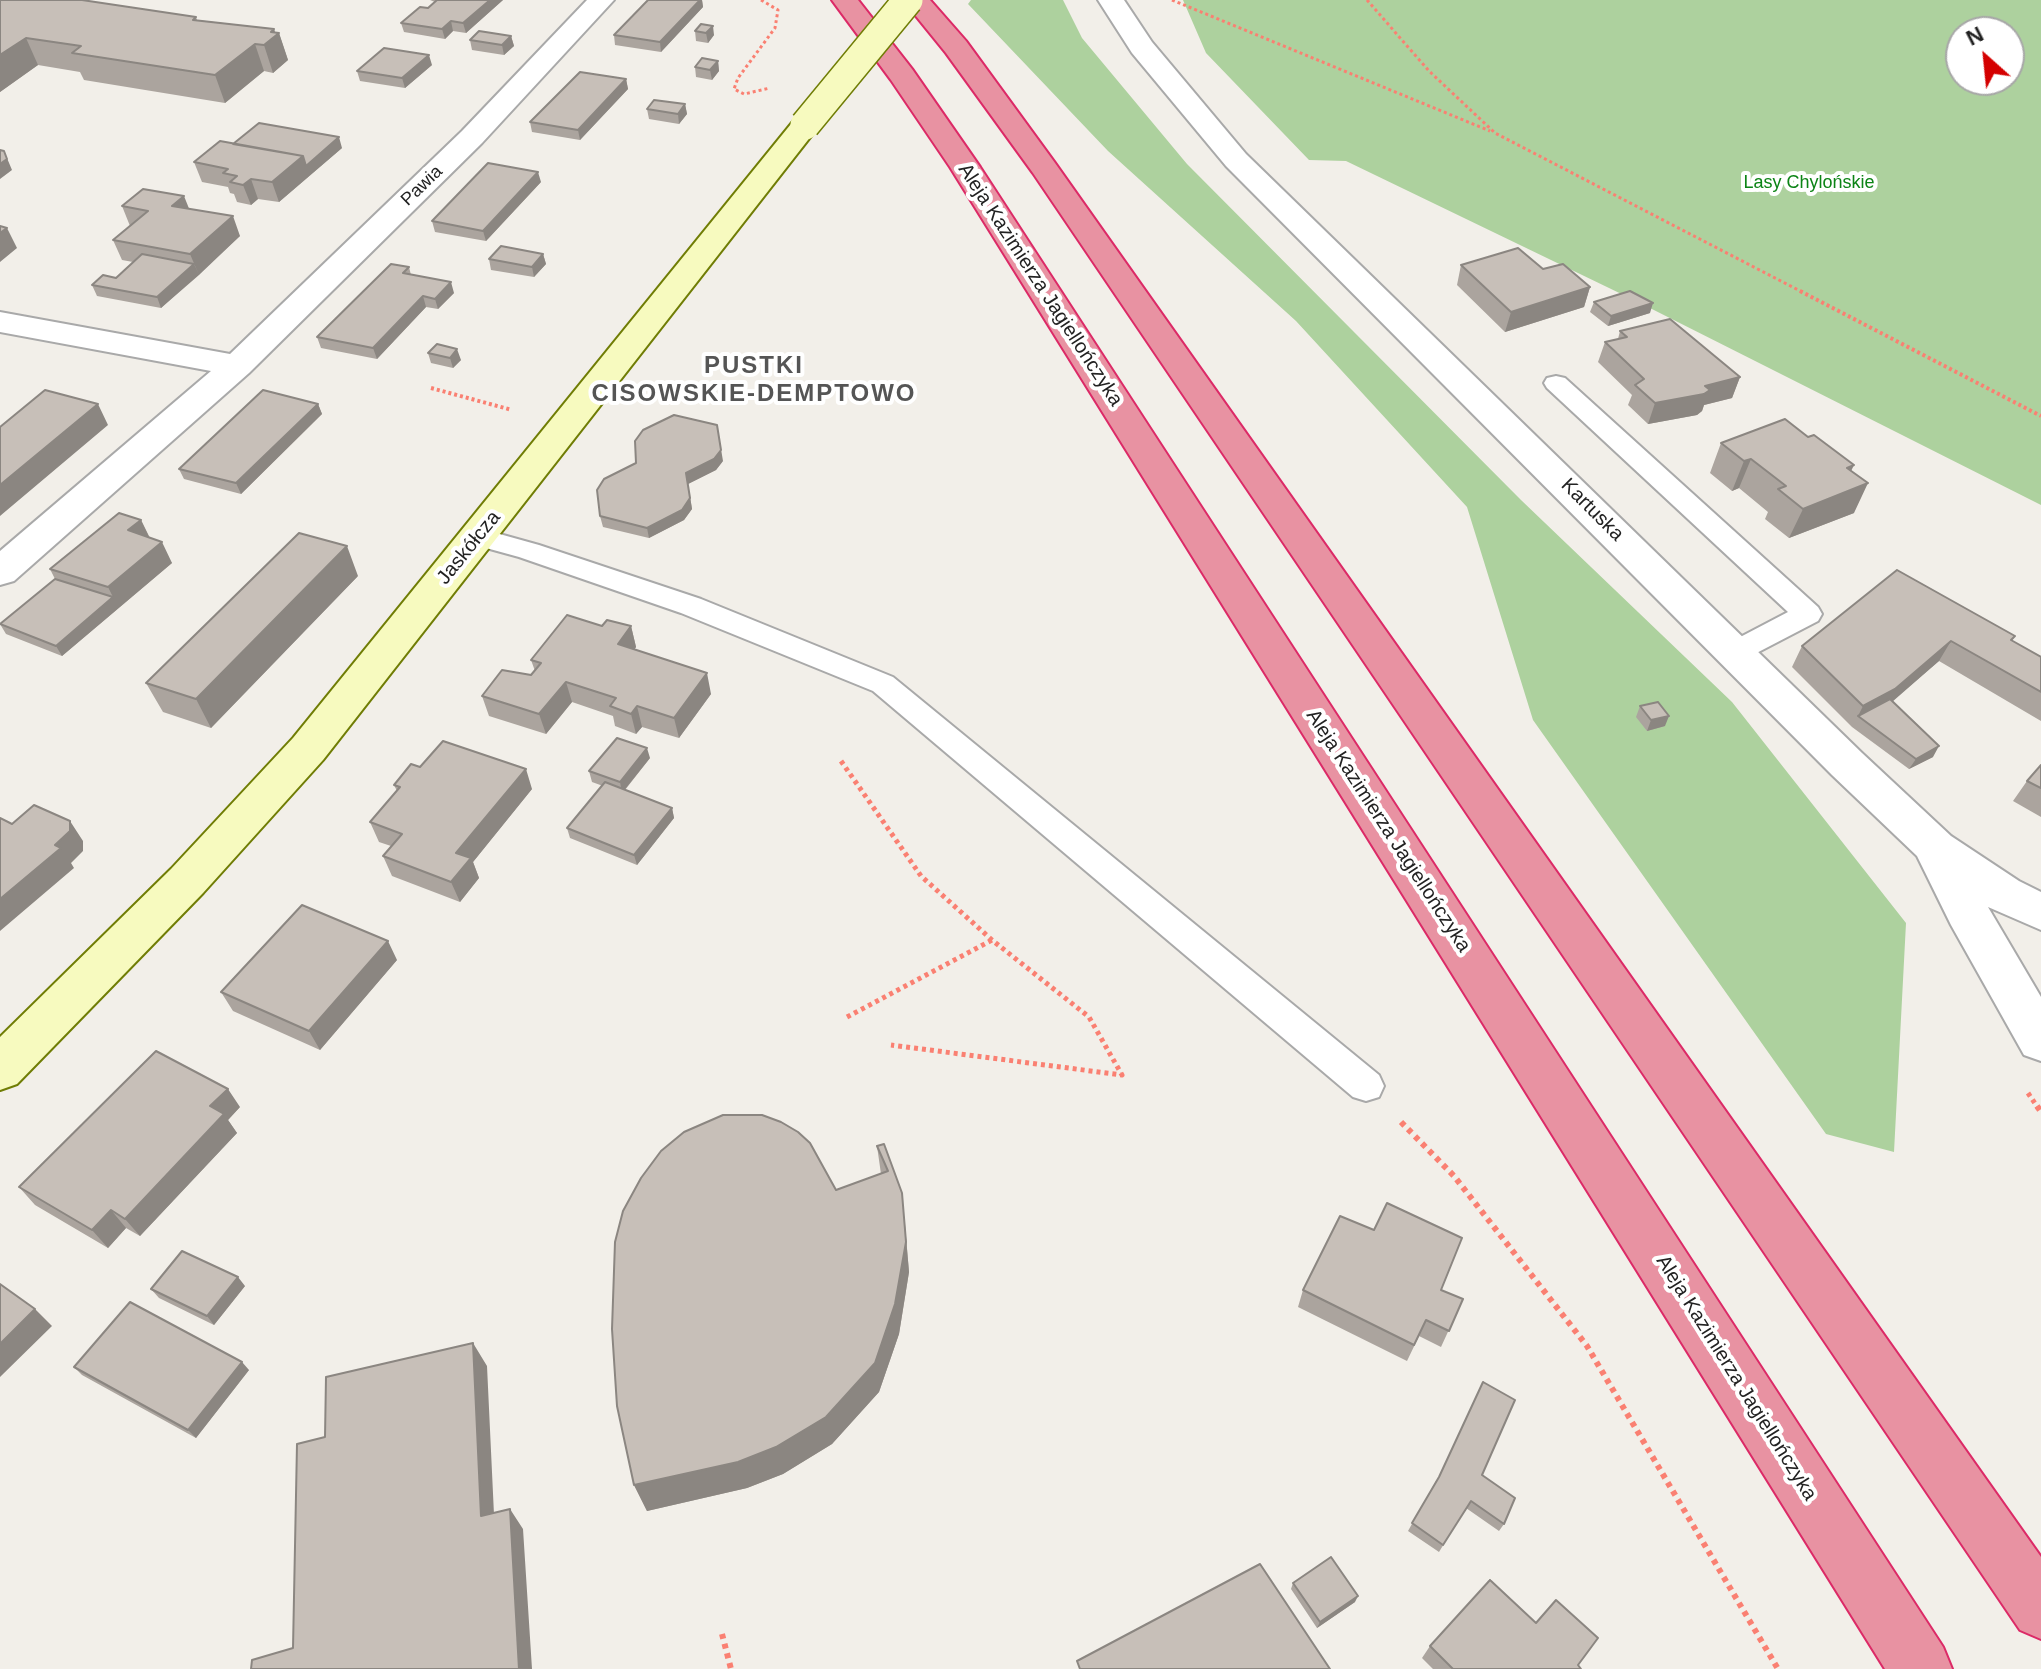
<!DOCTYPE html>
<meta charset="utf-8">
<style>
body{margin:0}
#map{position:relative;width:2041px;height:1669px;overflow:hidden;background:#f2efe9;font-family:Arial,sans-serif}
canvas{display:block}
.north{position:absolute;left:1945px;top:16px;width:80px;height:80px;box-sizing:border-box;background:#fff;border:2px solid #a7a7a7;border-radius:50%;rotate:333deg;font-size:22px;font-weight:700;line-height:32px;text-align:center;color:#222}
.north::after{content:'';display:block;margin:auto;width:28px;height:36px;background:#d40000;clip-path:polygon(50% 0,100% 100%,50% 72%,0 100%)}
</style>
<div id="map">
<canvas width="2041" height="1669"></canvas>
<div class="north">N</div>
</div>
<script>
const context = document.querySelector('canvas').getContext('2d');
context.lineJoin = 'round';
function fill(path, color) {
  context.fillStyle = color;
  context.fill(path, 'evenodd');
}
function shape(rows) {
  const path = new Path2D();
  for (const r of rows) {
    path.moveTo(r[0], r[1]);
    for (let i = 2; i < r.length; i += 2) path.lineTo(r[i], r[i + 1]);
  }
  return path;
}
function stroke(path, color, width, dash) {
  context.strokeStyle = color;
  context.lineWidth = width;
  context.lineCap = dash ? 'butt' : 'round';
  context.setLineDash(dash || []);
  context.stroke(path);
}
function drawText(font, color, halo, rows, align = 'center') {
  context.font = font + ' Arial,sans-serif';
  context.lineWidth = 8;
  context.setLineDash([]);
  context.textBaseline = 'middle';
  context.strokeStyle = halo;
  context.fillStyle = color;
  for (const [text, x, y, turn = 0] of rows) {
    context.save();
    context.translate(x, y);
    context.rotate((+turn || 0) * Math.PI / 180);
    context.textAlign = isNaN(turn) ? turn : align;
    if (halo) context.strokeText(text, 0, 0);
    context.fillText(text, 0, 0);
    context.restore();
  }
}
fill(shape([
 [971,0,1063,0,1082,38,1187,164,1521,500,1732,702,1906,923,1894,1152,1826,1134,1533,720,1467,507,1296,321,1108,151,968,4],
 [1183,0,2041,0,2041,505,1638,302,1346,161,1309,160,1206,53],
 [1961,32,2009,32,2009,80,1961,80]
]), '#add19e');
const lane = shape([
 [1556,376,1565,378,1818,607,1822,614,1818,621,1745,659,1735,662,1725,659,1720,652,1725,645,1788,612,1547,388,1544,383,1547,378,1556,376],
 [478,528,539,545,701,599,893,677,1379,1075,1384,1086,1379,1097,1366,1101,1353,1097,873,691,681,613,519,557,468,543,464,537,468,531,478,528]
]);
const street = shape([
 [587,0,614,0,482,143,249,373,14,581,0,585,0,551,211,371,0,332,0,312,230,354,462,131,587,0],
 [1098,0,1124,0,1152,42,1246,154,1862,753,1951,836,2019,881,2041,892,2041,930,1988,907,2041,997,2041,1061,2024,1055,1951,925,1917,856,1832,775,1226,166,1132,53,1098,0]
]);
const secondary = shape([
 [805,116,815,119,819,125,815,131,323,760,203,893,17,1084,0,1090,0,1037,171,869,293,738,795,119,805,116]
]);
const highway = shape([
 [832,0,858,0,912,69,980,167,1943,1647,1952,1669,1885,1669,950,167,891,80,832,0],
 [903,0,930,0,966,41,1055,163,2041,1557,2041,1639,2020,1630,1033,173,946,53,903,0]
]);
stroke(lane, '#a9a9a9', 4);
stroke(street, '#a9a9a9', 4);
stroke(secondary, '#707d05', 4);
stroke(highway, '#dc2a67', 4);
stroke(shape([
 [761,0,778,10,775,28,738,78,734,89,744,94,770,88],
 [1172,0,1490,131],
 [1367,0,1429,71,1495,133,1804,293]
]), '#fa8072', 3, [3, 3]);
stroke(shape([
 [1800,291,2041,416],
 [431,388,512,410]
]), '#fa8072', 4, [3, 3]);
stroke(shape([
 [841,761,921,876,992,940,1089,1017,1122,1075,891,1045],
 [847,1017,992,940],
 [2028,1093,2038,1108]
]), '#fa8072', 5, [4, 4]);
stroke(shape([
 [2037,1106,2041,1112],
 [1401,1122,1454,1176,1587,1346,1778,1669],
 [722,1634,731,1669]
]), '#fa8072', 6, [5, 5]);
fill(lane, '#fff');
fill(street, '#fff');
fill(secondary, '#f7fabf');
fill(highway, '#e892a2');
const secondaryBridge = shape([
 [805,125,908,0]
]);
stroke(secondaryBridge, '#707d05', 32, []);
stroke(secondaryBridge, '#f7fabf', 29);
fill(shape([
 [0,0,196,17,197,20,274,29,275,32,279,33,288,60,273,73,264,71,225,103,84,80,80,72,38,65,0,92],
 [430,0,503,0,466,33,453,31,445,39,404,32,401,23,428,8,435,2],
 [648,0,702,0,703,7,661,52,615,45,614,35],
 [701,24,714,35,708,43,696,41,695,31],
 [511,36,514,46,504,55,472,50,470,40],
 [718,61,719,71,712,80,696,77,695,67],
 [432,65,405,88,360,81,357,71],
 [626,79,628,89,580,140,532,132,530,122],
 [685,104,687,114,679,124,649,119,647,109],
 [233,144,342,148,279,202,258,199,251,205,237,202,234,194,230,193,228,187,202,182,194,162],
 [541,182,486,241,435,232,432,221],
 [122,206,189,208,240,236,161,308,97,296,92,285,116,278,133,262,122,260,113,240,130,226],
 [543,254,546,264,534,277,491,270,489,259],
 [1461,265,1543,269,1590,287,1584,307,1505,332,1457,285],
 [409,267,411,275,454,293,438,309,426,307,377,359,321,348,317,337],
 [1594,302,1650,313,1608,326,1590,312],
 [1620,331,1740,377,1732,398,1704,405,1702,411,1697,415,1648,424,1628,405,1632,395,1598,362,1605,342,1618,339],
 [428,353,461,360,453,368,431,363],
 [318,404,322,414,241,494,184,479,179,469],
 [1721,443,1851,471,1854,513,1789,538,1765,519,1768,512,1739,488,1732,491,1710,473],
 [723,461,716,470,688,484,692,509,684,520,649,538,603,527,600,516],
 [141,520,150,538,172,563,62,656,6,634,0,624,55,579,50,569],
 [358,576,211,728,163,712,146,683],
 [602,626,631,626,636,647,634,650,711,694,679,738,642,727,636,734,615,726,613,716,572,702,546,734,489,716,482,696,531,675,535,671,531,660],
 [2015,636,2012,641,2041,657,2041,721,1939,661,1892,701,1933,757,1909,769,1852,727,1792,667,1802,646],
 [1640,706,1665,726,1647,731,1636,717],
 [650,758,625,790,672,808,674,818,637,865,570,838,567,828,603,786,592,782,589,771],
 [2041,765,2041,817,2013,801,2027,781],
 [420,767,532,789,473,862,479,878,460,902,392,876,383,856,391,846,379,842,370,822,397,791,394,785],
 [397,960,320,1050,233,1011,221,992],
 [240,1107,228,1120,237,1133,140,1236,126,1228,108,1248,35,1205,19,1187],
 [884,1144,905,1224,909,1272,899,1334,879,1392,832,1444,783,1474,747,1488,647,1511,634,1485,836,1190,881,1174,877,1146],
 [245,1286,214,1325,159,1298,151,1289],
 [1303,1290,1441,1290,1463,1299,1441,1347,1419,1336,1407,1361,1298,1307],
 [74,1367,249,1370,196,1438,82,1375],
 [1482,1475,1504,1524,1499,1531,1466,1508,1439,1552,1408,1531,1436,1481],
 [1293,1583,1355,1602,1317,1628,1291,1589],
 [1430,1646,1578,1665,1581,1669,1433,1669,1422,1658]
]), '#aba49e');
fill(shape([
 [490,0,503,0,466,33,463,23],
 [700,0,702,0,703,7,661,52,660,42],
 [451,21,453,31,445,39,442,29],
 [713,26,714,35,708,43,706,33],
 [274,29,276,36,279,33,288,60,273,73,264,45,271,32],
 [511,36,514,46,504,55,502,45],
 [26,38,38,65,0,92,0,55],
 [255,44,264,71,225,103,215,75],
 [429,55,432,65,405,88,402,78],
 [718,61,719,71,712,80,710,70],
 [626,79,628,89,580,140,578,130],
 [685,104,687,114,679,124,678,114],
 [339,137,342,148,279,202,272,182,303,156],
 [4,151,12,170,0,179,0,164],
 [538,172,541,182,486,241,483,231],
 [251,179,258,199,251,205,243,185],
 [184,196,192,216,172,206],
 [233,216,240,236,199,275,190,254],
 [7,228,17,248,0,262,0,233],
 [543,254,546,264,534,277,532,267],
 [194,264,199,275,161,308,157,297],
 [451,282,454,293,438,309,435,299],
 [1590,287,1584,307,1505,332,1511,312],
 [423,296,426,307,377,359,373,348],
 [1653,303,1650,313,1608,326,1611,316],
 [457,349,461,360,453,368,450,358],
 [1740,377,1732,398,1704,405,1702,411,1697,415,1648,424,1655,403,1705,386],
 [98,404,108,425,0,516,0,485],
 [318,404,322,414,241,494,236,483],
 [717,425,723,461,716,470,688,484,692,509,684,520,649,538,647,528,686,473],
 [1751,459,1739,488,1732,491,1744,461],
 [1854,465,1840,494,1868,483,1854,513,1789,538,1803,509,1847,468],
 [141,520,151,541,128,530],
 [162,542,172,563,62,656,56,646,113,597,108,587],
 [347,546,358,576,211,728,196,699],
 [631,626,636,647,623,665,618,644],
 [1951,641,1939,661,1884,709,1858,716,1863,706],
 [707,673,711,694,679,738,674,718],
 [566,682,572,702,546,734,539,714],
 [637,706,642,727,636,734,631,714],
 [1669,716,1665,726,1647,731,1651,720],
 [1939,746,1933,757,1909,769,1916,759],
 [647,748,650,758,622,793,620,782],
 [526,769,532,789,473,862,479,878,460,902,451,882,456,853],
 [672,808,674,818,637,865,634,855],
 [70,821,83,841,83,851,71,863,74,868,0,931,0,899,55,845],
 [388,941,397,960,320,1050,309,1031],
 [228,1089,240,1107,228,1120,237,1133,140,1236,125,1219,210,1106],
 [902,1193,909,1272,899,1334,879,1392,832,1444,783,1474,747,1488,647,1511,634,1485],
 [111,1210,126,1228,108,1248,92,1230],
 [238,1277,245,1286,214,1325,207,1316],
 [35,1309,52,1326,0,1377,0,1344],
 [473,1343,487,1366,495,1536,481,1516],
 [242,1362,249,1370,196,1438,188,1430],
 [510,1509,523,1529,532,1669,519,1669],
 [1358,1596,1355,1602,1317,1628,1320,1622]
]), '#8b8681');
const building = shape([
 [0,0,82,0,196,17,193,20,274,29,271,32,279,33,264,45,255,44,215,75,72,53,81,46,26,38,0,55,0,0],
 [437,0,490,0,463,23,451,21,442,29,401,23,420,7,428,8,437,0],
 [648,0,700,0,660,42,614,35,648,0],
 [701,24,713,26,706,33,695,31,701,24],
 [479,31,511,36,502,45,470,40,479,31],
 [384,48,429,55,402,78,357,71,384,48],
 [702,58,718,61,710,70,695,67,702,58],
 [580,72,626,79,578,130,530,122,580,72],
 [654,100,685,104,678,114,647,109,654,100],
 [259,123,339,137,306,166,303,156,233,144,259,123],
 [220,141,303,156,272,182,251,179,243,185,230,182,237,176,223,173,228,169,194,162,220,141],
 [0,150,4,151,7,159,0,164,0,150],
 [488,163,538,172,483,231,432,221,488,163],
 [143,189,184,196,172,206,233,216,190,254,113,240,148,211,122,206,143,189],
 [0,226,7,228,0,233,0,226],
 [501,246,543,254,532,267,489,259,501,246],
 [1518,248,1543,269,1563,264,1590,287,1511,312,1461,265,1518,248],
 [142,254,194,264,157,297,92,285,103,275,116,278,142,254],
 [391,264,409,267,403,273,451,282,435,299,423,296,373,348,317,337,391,264],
 [1630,291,1653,303,1611,316,1594,302,1630,291],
 [1670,319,1740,377,1705,386,1710,390,1704,394,1655,403,1635,385,1644,379,1605,342,1627,337,1620,331,1670,319],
 [437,344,457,349,450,358,428,353,437,344],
 [45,390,98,404,0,485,0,427,45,390],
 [263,390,318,404,236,483,179,469,263,390],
 [674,415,717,425,721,450,714,459,686,473,690,498,682,510,647,528,600,516,597,490,604,479,636,463,635,441,643,430,674,415],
 [1785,419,1808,437,1814,435,1854,465,1847,468,1868,483,1803,509,1778,489,1786,486,1751,459,1744,461,1721,443,1785,419],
 [119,513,141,520,128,530,162,542,108,587,50,569,119,513],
 [299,533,347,546,196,699,146,683,299,533],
 [1897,570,2015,636,2011,640,2041,657,2041,692,1951,641,1895,689,1863,706,1802,646,1897,570],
 [55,579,113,597,56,646,0,624,55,579],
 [567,615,602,626,607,620,631,626,618,644,707,673,674,718,637,706,631,714,610,706,616,698,566,682,539,714,482,696,502,670,531,675,541,663,531,660,567,615],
 [1890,699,1939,746,1916,759,1858,716,1890,699],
 [1658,702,1669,716,1651,720,1640,706,1658,702],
 [617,738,647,748,620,782,589,771,617,738],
 [443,741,526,769,456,853,471,858,451,882,383,856,402,834,370,822,400,787,394,785,411,764,420,767,443,741],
 [2041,765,2041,788,2027,781,2041,765],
 [605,782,672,808,634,855,567,828,605,782],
 [34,805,70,821,70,831,55,845,61,848,0,899,0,818,12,824,34,805],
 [302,905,388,941,309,1031,221,992,302,905],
 [156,1051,228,1089,210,1106,224,1114,125,1219,111,1210,92,1230,19,1187,156,1051],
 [723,1115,762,1115,781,1122,798,1132,810,1143,836,1190,888,1171,877,1146,884,1144,902,1193,906,1242,895,1304,875,1363,826,1417,776,1447,738,1462,634,1485,617,1406,612,1329,615,1242,623,1211,641,1178,661,1151,684,1132,723,1115],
 [1387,1203,1462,1238,1441,1290,1463,1299,1449,1331,1426,1320,1414,1345,1303,1290,1340,1216,1374,1230,1387,1203],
 [182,1251,238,1277,207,1316,151,1289,182,1251],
 [0,1284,35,1309,0,1344,0,1284],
 [130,1302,242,1362,188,1430,74,1367,130,1302],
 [473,1343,481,1516,510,1509,519,1669,251,1669,252,1660,293,1648,297,1444,325,1437,326,1377,473,1343],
 [1483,1382,1515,1400,1482,1475,1515,1498,1504,1524,1471,1501,1443,1545,1412,1523,1439,1477,1483,1382],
 [1331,1557,1358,1596,1320,1622,1293,1583,1331,1557],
 [1260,1564,1330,1669,1080,1669,1077,1661,1260,1564],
 [1490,1580,1536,1623,1556,1600,1598,1638,1578,1665,1581,1669,1453,1669,1430,1646,1490,1580]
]);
fill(building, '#c7bfb8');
stroke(building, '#8b8681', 2);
drawText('18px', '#0c8416', '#fff', [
 ["Lasy Chylońskie",1809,183]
]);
drawText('18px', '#222', '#fff', [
 ["Pawia",422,186,-44]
]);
drawText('20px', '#222', '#fff', [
 ["Aleja Kazimierza Jagiellończyka",1040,285,57],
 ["Kartuska",1592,510,45],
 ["Jaskółcza",469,548,-51],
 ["Aleja Kazimierza Jagiellończyka",1388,831,57],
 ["Aleja Kazimierza Jagiellończyka",1736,1378,58]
]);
context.letterSpacing = '2px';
drawText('bold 24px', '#555', '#fff', [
 ["PUSTKI",754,366],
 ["CISOWSKIE-DEMPTOWO",754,394]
]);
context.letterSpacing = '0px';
</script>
